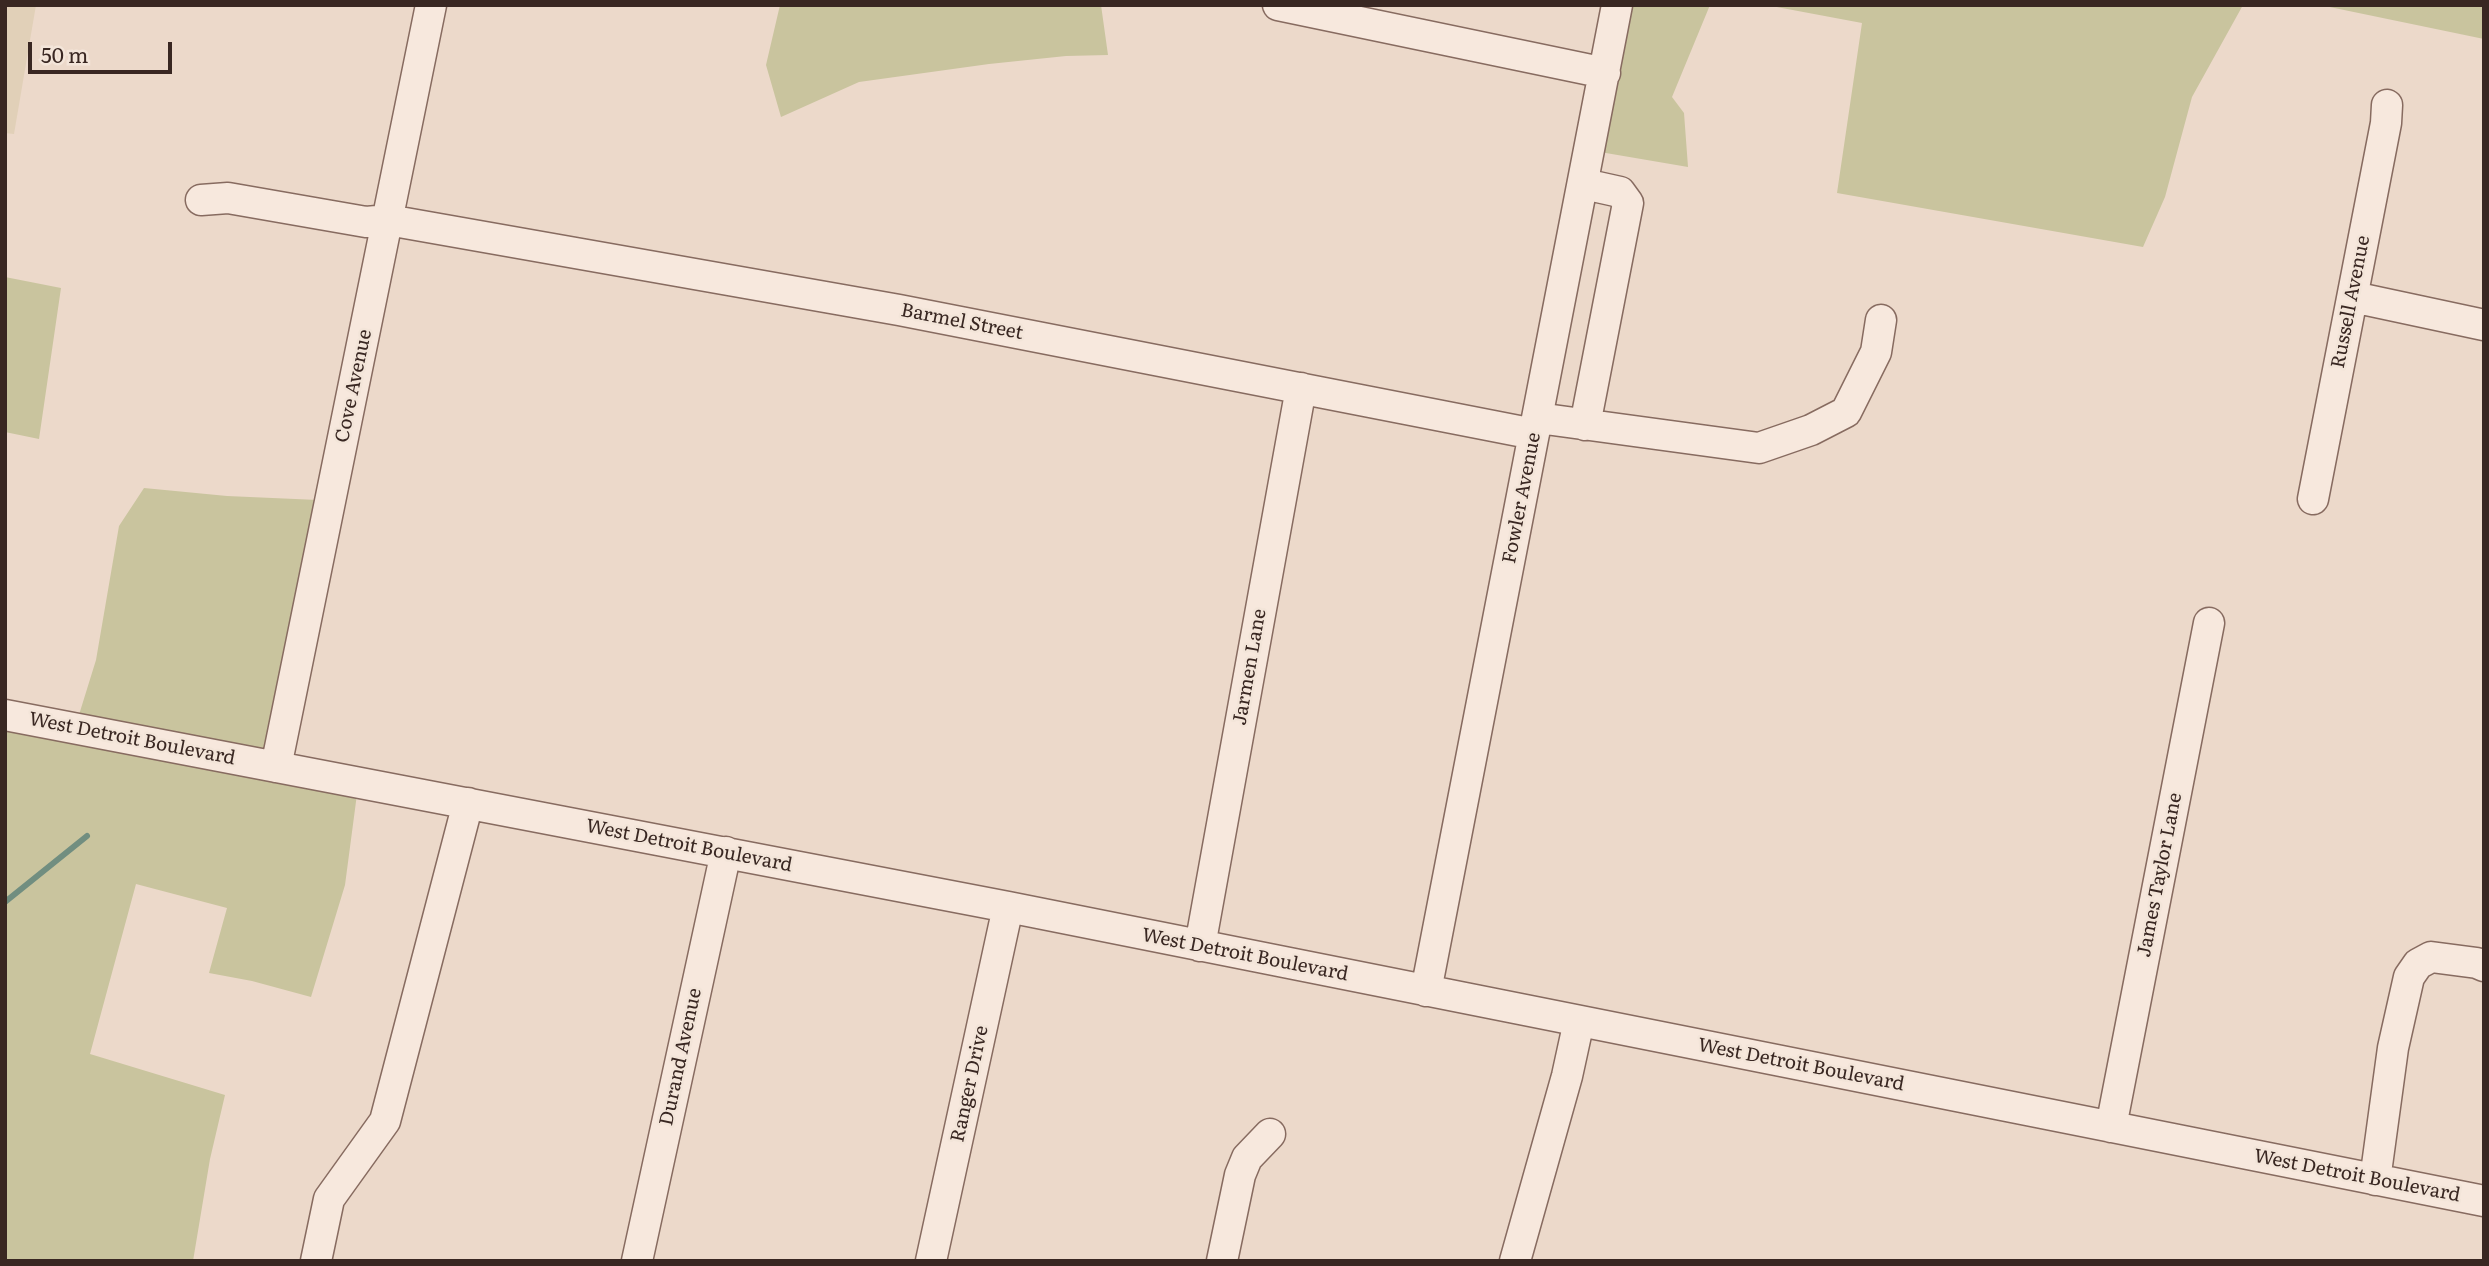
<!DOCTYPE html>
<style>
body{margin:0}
#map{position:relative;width:2489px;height:1266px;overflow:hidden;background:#ecd9ca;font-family:Literata,serif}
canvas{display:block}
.frame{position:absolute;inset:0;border:7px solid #392722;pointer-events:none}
.scale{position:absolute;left:28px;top:42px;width:144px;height:32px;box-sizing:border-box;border:4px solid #392722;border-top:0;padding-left:9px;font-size:21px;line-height:24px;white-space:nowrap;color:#392722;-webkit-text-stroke:5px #f3e5d9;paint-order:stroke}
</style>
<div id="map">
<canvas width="2489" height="1266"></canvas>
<div class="frame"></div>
<div class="scale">50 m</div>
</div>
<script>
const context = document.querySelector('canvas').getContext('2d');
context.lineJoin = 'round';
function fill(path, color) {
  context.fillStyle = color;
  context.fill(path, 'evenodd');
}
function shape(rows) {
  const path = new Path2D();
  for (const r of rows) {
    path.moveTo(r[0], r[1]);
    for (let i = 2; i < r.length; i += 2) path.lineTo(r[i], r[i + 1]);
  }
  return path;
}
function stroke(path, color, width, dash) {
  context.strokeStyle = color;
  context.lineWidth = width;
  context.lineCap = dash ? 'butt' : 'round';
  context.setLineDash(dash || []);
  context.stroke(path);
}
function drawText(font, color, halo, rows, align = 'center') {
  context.font = font + ' Literata,serif';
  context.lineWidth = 5;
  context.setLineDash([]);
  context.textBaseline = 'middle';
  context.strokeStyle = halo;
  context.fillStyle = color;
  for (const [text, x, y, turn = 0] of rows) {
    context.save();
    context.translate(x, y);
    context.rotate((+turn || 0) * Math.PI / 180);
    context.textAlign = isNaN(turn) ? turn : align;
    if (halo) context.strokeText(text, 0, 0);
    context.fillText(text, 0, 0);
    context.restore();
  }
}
fill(shape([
 [5,5,36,5,14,134,5,133]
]), '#e1d0b8');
fill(shape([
 [780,5,1101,5,1108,55,1066,56,989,64,859,82,781,117,766,65],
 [1627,5,1710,5,1672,97,1684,113,1688,167,1600,152],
 [1766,5,2243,5,2192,97,2165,197,2143,247,1837,193,1862,23],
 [2320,5,2484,5,2484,39],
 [5,277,61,288,39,439,5,432],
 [144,488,227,496,318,500,268,754,78,718,96,660,119,526],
 [5,726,357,794,345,885,311,997,252,981,209,973,227,908,136,884,90,1054,225,1095,210,1159,193,1261,5,1261]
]), '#c9c49e');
stroke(shape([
 [5,902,87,836]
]), '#718e80', 6);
const minor = shape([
 [1278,5,1605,73],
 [1584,184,1620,192,1628,203,1585,425],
 [201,200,228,198,366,222,388,220,899,310,1534,434],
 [2353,297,2484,325],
 [1538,418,1759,448,1811,430,1846,412,1876,352,1881,320],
 [2313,499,2386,123,2387,105],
 [5,715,1008,907,2484,1201],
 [276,767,431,5],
 [1200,946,1301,388],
 [1426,991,1617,5],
 [2111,1127,2209,623],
 [2375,1180,2393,1048,2409,977,2418,964,2431,957,2477,963,2484,966],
 [316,1261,329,1199,385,1121,468,803],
 [637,1261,726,852],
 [931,1261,1008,907],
 [1222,1261,1240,1175,1247,1158,1270,1134],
 [1515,1261,1567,1076,1579,1021]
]);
stroke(minor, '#876b60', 33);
stroke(minor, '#f7e8dd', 30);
drawText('19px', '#392722', '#f3e5d9', [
 ["Russell Avenue",2351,302,-79],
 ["Barmel Street",962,322,11],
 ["Cove Avenue",354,386,-78],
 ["Fowler Avenue",1522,498,-79],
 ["Jarmen Lane",1250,667,-80],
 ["West Detroit Boulevard",132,739,11],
 ["West Detroit Boulevard",689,846,11],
 ["James Taylor Lane",2160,875,-79],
 ["West Detroit Boulevard",1245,955,11],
 ["Durand Avenue",681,1057,-78],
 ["West Detroit Boulevard",1801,1065,11],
 ["Ranger Drive",970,1084,-78],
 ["West Detroit Boulevard",2357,1176,11]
]);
</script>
